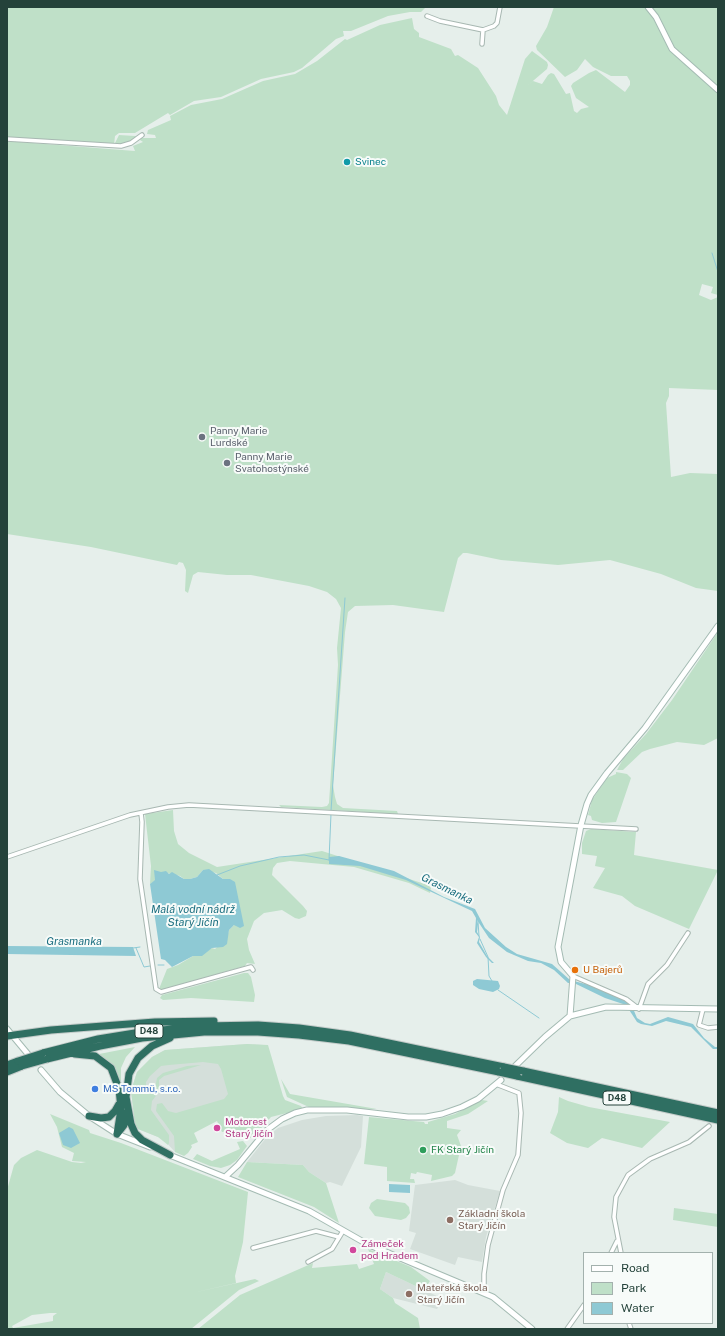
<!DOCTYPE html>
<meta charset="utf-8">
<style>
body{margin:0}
#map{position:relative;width:725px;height:1336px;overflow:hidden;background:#e6efeb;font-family:"Public Sans",sans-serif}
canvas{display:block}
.frame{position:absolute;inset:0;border:8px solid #24423a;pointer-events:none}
.legend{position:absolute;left:583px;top:1252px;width:130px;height:72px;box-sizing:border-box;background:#f7fbf9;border:1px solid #a3b1ad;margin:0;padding:5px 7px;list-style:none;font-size:12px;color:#24423a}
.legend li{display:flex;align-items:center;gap:8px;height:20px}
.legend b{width:20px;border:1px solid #a3b1ad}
</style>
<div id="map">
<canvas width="725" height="1336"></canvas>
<div class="frame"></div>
<ul class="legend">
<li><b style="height:5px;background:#fff"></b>Road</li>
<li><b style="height:11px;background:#bfe0c8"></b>Park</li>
<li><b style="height:11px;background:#8ec9d4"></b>Water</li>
</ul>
</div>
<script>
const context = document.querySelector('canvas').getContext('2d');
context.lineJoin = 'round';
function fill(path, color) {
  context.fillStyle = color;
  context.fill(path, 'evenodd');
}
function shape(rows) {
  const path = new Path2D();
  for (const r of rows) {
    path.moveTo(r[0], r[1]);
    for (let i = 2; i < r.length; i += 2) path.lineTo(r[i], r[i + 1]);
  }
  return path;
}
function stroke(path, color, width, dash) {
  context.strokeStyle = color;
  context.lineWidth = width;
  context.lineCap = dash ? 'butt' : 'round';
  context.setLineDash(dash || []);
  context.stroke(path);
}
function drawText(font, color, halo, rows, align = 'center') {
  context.font = font + ' "Public Sans",sans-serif';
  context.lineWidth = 4;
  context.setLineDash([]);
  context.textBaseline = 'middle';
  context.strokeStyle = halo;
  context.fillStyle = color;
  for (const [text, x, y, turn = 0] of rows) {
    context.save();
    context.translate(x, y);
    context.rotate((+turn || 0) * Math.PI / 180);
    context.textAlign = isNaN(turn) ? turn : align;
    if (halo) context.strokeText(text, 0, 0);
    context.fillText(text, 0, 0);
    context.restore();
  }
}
fill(shape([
 [247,1044,264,1045,273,1083,187,1126,175,1152,163,1139,138,1129,135,1124,131,1091,137,1072,152,1057,165,1050],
 [357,1115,363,1116,361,1147,342,1186,330,1182,326,1183,309,1172,303,1165,247,1162,266,1138,278,1128,302,1120,326,1116],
 [455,1180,468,1185,500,1191,486,1237,482,1262,458,1257,455,1265,410,1249,416,1233,409,1231,415,1185],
 [386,1272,439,1297,441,1302,437,1309,393,1298,380,1289]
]), '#d4dfda');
fill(shape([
 [7,7,426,7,421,12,410,12,388,16,351,31,343,31,344,36,336,39,302,68,294,72,261,79,221,97,194,101,170,115,168,113,135,133,119,133,115,136,114,145,119,135,135,136,137,137,125,144,113,145,7,138],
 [554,7,646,7,656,18,669,49,718,93,718,295,711,293,713,287,702,284,699,295,711,300,718,297,718,390,669,388,669,396,666,403,671,477,690,473,718,474,718,591,696,588,661,574,610,560,558,565,501,560,467,553,463,553,458,558,444,612,393,605,355,606,348,612,345,632,333,785,335,797,337,804,343,808,397,811,398,814,281,807,279,805,322,807,327,806,329,803,338,665,337,648,341,608,336,599,327,592,309,586,251,575,227,575,198,572,193,575,188,593,185,591,186,570,183,563,179,562,177,565,91,547,7,534,7,141,135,151,133,146,143,142,140,140,141,138,156,138,155,135,147,134,148,130,171,120,170,116,191,105,222,99,263,81,295,74,317,61,345,39,347,40,380,25,412,18,414,29,419,33,419,37,451,49,455,56,458,55,478,68,496,96,499,105,507,115,525,59,532,51,547,62,548,65,547,69,527,86,533,81,542,84,548,75,551,73,554,74,566,94,570,93,574,111,577,113,581,109,589,107,576,98,571,86,573,83,589,73,596,70,625,92,630,85,630,81,627,76,611,76,593,67,585,59,577,70,565,77,537,50,536,46,547,27],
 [649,7,718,7,718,88,672,46],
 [718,632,718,738,704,745,677,742,650,749,642,752,623,770,617,770,623,759,646,734,672,700],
 [616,772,627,774,631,778,616,822,602,823,592,820,591,816,588,815,592,800,607,778,616,774],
 [173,810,174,831,178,844,189,853,217,867,322,851,428,885,431,888,430,893,409,883,354,867,290,861,277,863,273,868,272,875,303,906,307,911,306,916,299,919,295,918,282,910,264,913,254,921,247,939,249,950,255,964,247,963,245,966,162,990,159,989,167,969,178,965,193,956,199,955,212,948,215,949,227,938,229,930,234,925,230,879,223,879,216,873,203,870,197,877,190,879,184,879,180,876,167,873,150,884,151,866,145,814],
 [591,829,636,832,634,855,718,870,689,929,635,906,622,896,593,888,605,868,595,866,597,856,582,854,582,843,586,831],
 [244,973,248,973,251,977,255,995,254,1002,191,998,163,1000,160,998,162,995],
 [247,1044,268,1045,283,1096,285,1100,301,1106,303,1109,271,1117,256,1134,251,1138,234,1136,230,1131,222,1132,217,1121,194,1133,198,1142,191,1145,192,1147,188,1153,184,1156,175,1152,174,1136,156,1111,157,1104,162,1103,168,1111,176,1113,224,1099,228,1094,221,1069,218,1064,203,1062,169,1065,161,1066,150,1076,146,1082,146,1090,155,1088,157,1078,163,1073,187,1066,201,1065,164,1076,159,1080,159,1092,152,1101,151,1110,169,1135,169,1143,168,1145,158,1137,138,1129,135,1124,131,1091,137,1072,152,1057,165,1050],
 [135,1047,126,1057,121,1068,121,1081,124,1105,117,1076,94,1055],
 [281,1079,290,1094,377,1109,311,1108,287,1097],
 [559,1097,568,1101,589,1107,670,1122,642,1148,602,1138,588,1148,567,1143,550,1133,558,1112],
 [482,1100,488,1101,468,1114,447,1121,447,1128,461,1130,457,1135,461,1146,455,1173,452,1176,431,1181,432,1175,417,1172,416,1174,411,1173,410,1179,414,1179,415,1183,387,1181,387,1167,364,1164,369,1117,424,1122,425,1124,428,1124,428,1122,455,1114],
 [50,1114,89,1130,90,1133,121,1143,248,1192,243,1242,235,1276,236,1283,192,1293,255,1279,259,1281,239,1290,191,1329,7,1329,7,1190,14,1165,21,1158,37,1150,72,1162,81,1163,86,1162,72,1161,74,1153,62,1147,57,1127],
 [50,1313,57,1313,53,1316,53,1321,13,1328,12,1326,32,1315],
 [243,1141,247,1146,237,1160,230,1165,221,1168,210,1166,193,1159,197,1154,212,1161,240,1149,237,1142],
 [247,1162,303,1165,309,1172,326,1183,339,1223,314,1207,238,1177],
 [377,1199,405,1203,409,1207,410,1213,406,1218,401,1220,375,1216,369,1208,371,1203],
 [674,1208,718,1214,718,1227,673,1220],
 [368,1249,411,1267,430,1281,424,1290,386,1272,380,1289,393,1298,395,1303,418,1318,420,1329,198,1329,240,1295,313,1263,312,1268,357,1264,359,1269,374,1264]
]), '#bfe0c8');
fill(shape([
 [339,856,394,871,444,897,475,909,485,928,506,947,517,954,552,964,570,980,593,986,626,1001,632,1006,637,1018,645,1023,650,1024,668,1017,693,1024,704,1038,715,1047,718,1047,718,1049,713,1049,691,1027,666,1021,652,1026,641,1024,637,1022,626,1005,605,998,574,983,568,983,554,970,541,963,528,961,507,952,489,938,477,920,478,924,477,932,480,937,479,942,487,956,494,963,492,963,486,957,477,943,479,937,475,932,476,918,472,911,406,880,360,866,329,864,329,857],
 [209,869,223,879,230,879,235,882,244,926,240,928,234,925,229,930,227,944,223,947,212,948,202,956,193,956,172,967,165,960,161,959,150,884,155,880,154,870,161,872,166,871,169,874,172,872,184,879,190,879,197,877,203,870],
 [7,946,133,947,136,956,7,954],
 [477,979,498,981,500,986,499,989,493,992,479,989,473,985,473,981],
 [69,1127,73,1129,80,1143,71,1148,63,1145,59,1133],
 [389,1184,410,1185,410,1193,389,1192]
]), '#8ec9d4');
stroke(shape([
 [712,253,718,272],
 [718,355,718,379],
 [331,811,345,598],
 [329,860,331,814],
 [217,875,240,866,279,857,304,855,329,860],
 [478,921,479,936],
 [480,939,488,957,489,976,492,981],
 [133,948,140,947],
 [136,948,144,967,150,966],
 [158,965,164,965],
 [498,990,539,1018]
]), '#8ec9d4', 1);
const street = shape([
 [427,16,440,21,483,30,494,26,497,23,500,7],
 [482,44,483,30],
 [7,139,121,146,131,143,142,135],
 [141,813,142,822,140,879,156,989,161,992,251,967,253,970],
 [7,857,130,815,168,807,189,805,636,829],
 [573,976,626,999,639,1009,648,984,667,965,688,933],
 [703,1009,699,1025,708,1028,718,1027],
 [253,1248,316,1231,339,1237],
 [611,1253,617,1241],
 [621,1253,614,1217,616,1197,628,1175,650,1159,689,1142,709,1126],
 [308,1262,332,1249,343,1231],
 [484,1293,484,1274,488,1245,503,1190,518,1155,521,1113,519,1093,496,1084],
 [629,1323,631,1329],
 [567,1329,584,1305]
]);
const secondary = shape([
 [648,7,656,17,672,49,718,90],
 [570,1016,573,976,561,962,558,947,581,825,587,804,591,795,607,773,645,728,718,626],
 [7,1029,32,1059],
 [41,1070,60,1092,89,1116,117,1134,150,1147],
 [511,1070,545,1037,570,1016,606,1007,718,1009],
 [167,1154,309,1211,367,1244,493,1297,532,1329],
 [225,1177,238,1165,267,1130,282,1119,295,1113,307,1110,347,1110,408,1117,426,1117,442,1114,462,1107,478,1099,501,1080]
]);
const highway = shape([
 [7,1036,51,1030,155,1022,214,1021],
 [43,1053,98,1039,141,1032,204,1026,258,1025,299,1028,350,1035,504,1067],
 [75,1054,95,1056,111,1068,119,1089,121,1109,117,1134],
 [47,1059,100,1046,142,1038,204,1032,258,1032,299,1035,349,1041,499,1072],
 [7,1065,18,1061],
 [523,1071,718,1113],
 [7,1072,22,1066],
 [517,1076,718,1120],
 [89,1116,101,1118,109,1117,115,1111,119,1104],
 [117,1134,124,1125,126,1113],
 [170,1155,142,1140,135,1133,131,1124,126,1097,129,1074,138,1058,152,1046,170,1038]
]);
stroke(street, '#a8b8b2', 5.5);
stroke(secondary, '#a4bbb3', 7);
stroke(highway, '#c2cac8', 9);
stroke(street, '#fff', 3.5);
stroke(secondary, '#fff', 5);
stroke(highway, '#2f6f62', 7);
const highwayBridge = shape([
 [18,1061,43,1053],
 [22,1066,47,1059],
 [504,1067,523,1071],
 [499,1072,517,1076]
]);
stroke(highwayBridge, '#c2cac8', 9, []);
stroke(highwayBridge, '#2f6f62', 7);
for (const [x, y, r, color] of [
 [347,162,4,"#0f9aa8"],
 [202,437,4,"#6b7280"],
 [227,463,4,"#6b7280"],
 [575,970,4,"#e8710a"],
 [95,1089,4,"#3f7fe0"],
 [217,1128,4,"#d1479c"],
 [423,1150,4,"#2e9e5b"],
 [450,1220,4,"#8d6e63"],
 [353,1250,4,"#d1479c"],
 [409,1294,4,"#8d6e63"]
]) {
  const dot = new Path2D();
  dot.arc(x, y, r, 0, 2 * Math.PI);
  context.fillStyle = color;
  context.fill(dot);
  stroke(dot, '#f7fbf9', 1.5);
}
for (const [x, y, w] of [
 [149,1031,28],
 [617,1098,28]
]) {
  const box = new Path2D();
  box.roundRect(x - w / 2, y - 7, w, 14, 3);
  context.fillStyle = '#f7fbf9';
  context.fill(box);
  stroke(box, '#24423a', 1);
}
drawText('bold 9px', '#24423a', null, [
 ["D48",149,1031],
 ["D48",617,1098]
]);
drawText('10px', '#0d838f', '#f7fbf9', [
 ["Svinec",355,162]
], 'left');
drawText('10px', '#5b616d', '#f7fbf9', [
 ["Panny Marie",210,431],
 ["Lurdské",210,443],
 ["Panny Marie",235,457],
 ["Svatohostýnské",235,469]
], 'left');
drawText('10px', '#c56008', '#f7fbf9', [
 ["U Bajerů",583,970]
], 'left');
drawText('10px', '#366cbe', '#f7fbf9', [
 ["MS Tommü, s.r.o.",103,1089]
], 'left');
drawText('10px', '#b23c85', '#f7fbf9', [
 ["Motorest",225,1122],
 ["Starý Jičín",225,1134],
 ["Zámeček",361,1244],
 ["pod Hradem",361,1256]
], 'left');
drawText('10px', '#27864d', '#f7fbf9', [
 ["FK Starý Jičín",431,1150]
], 'left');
drawText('10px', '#785e54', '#f7fbf9', [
 ["Základní škola",458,1214],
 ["Starý Jičín",458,1226],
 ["Mateřská škola",417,1288],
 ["Starý Jičín",417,1300]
], 'left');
drawText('italic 11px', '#1c6f80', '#f7fbf9', [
 ["Grasmanka",447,889,26],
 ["Malá vodní nádrž",193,910],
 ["Starý Jičín",193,923],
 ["Grasmanka",74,942]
]);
</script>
